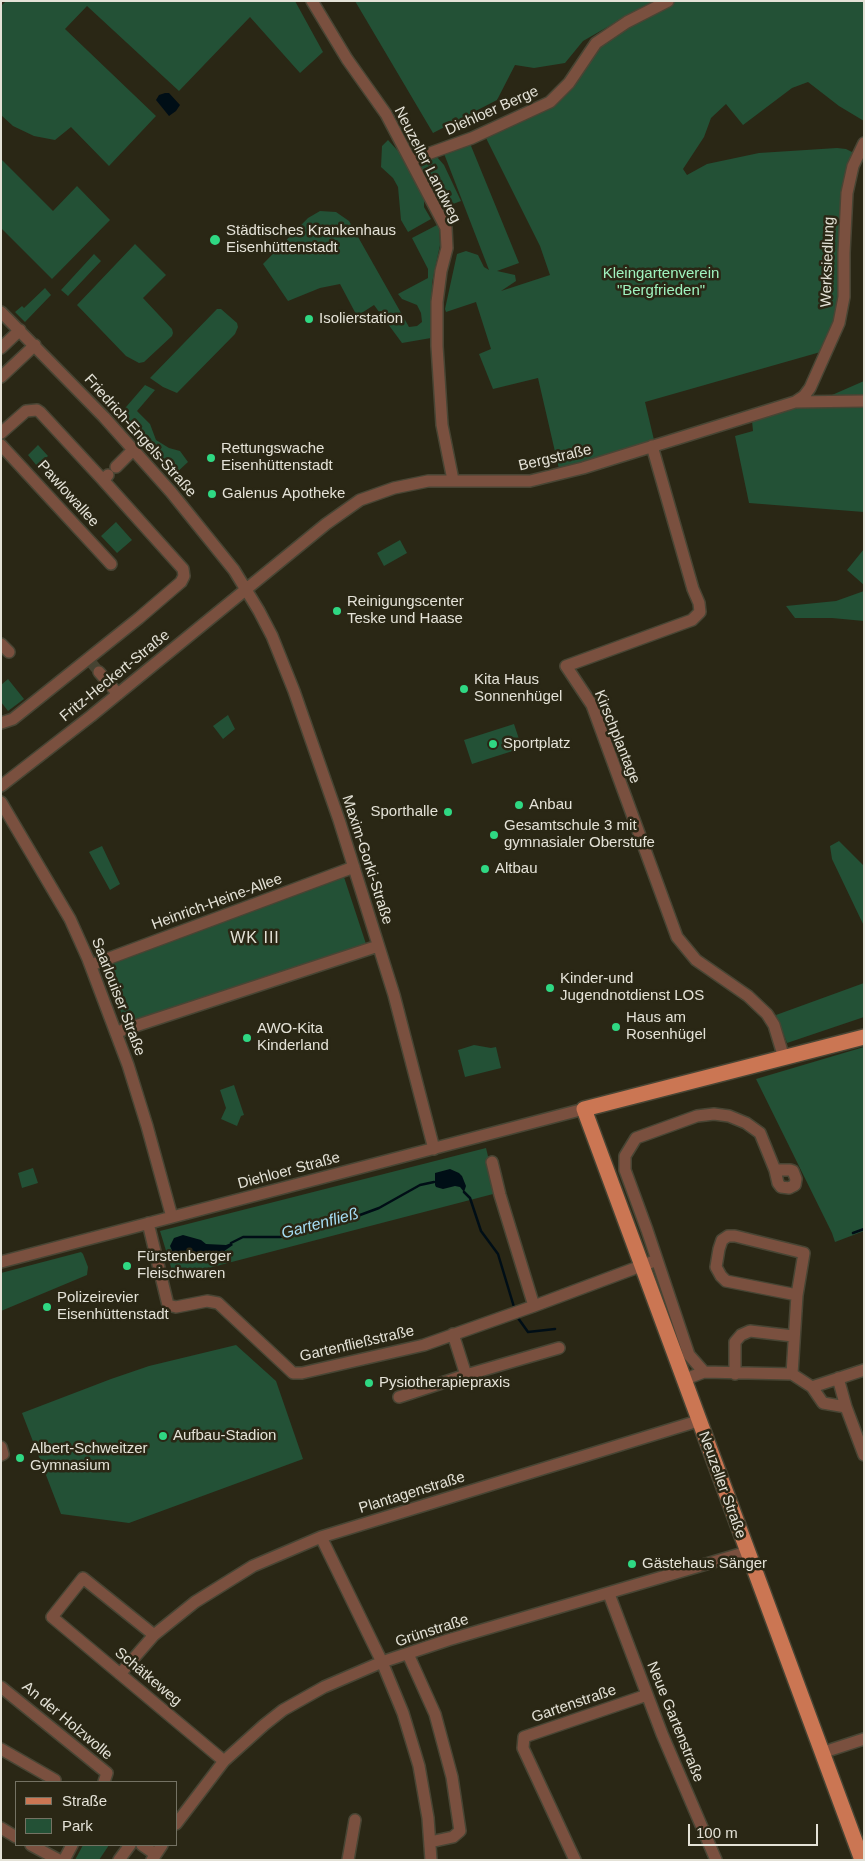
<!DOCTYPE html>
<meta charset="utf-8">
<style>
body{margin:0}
#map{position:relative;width:865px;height:1861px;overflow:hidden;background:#2a2715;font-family:Arial,sans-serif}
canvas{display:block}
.frame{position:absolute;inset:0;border:2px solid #e4e2d7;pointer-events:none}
.legend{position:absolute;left:15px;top:1781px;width:162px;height:65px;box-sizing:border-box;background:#2a2715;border:1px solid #747263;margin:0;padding:6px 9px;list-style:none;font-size:15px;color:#e4e2d7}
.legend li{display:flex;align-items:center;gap:10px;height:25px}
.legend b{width:25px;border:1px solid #747263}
.scale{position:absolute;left:688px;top:1824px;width:130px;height:22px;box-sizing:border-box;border:2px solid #e4e2d7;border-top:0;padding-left:6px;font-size:15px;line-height:18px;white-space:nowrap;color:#e4e2d7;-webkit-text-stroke:4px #2a2715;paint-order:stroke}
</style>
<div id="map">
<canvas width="865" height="1861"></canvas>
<div class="frame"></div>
<ul class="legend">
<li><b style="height:6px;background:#cb7653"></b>Straße</li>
<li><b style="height:14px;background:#235136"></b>Park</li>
</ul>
<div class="scale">100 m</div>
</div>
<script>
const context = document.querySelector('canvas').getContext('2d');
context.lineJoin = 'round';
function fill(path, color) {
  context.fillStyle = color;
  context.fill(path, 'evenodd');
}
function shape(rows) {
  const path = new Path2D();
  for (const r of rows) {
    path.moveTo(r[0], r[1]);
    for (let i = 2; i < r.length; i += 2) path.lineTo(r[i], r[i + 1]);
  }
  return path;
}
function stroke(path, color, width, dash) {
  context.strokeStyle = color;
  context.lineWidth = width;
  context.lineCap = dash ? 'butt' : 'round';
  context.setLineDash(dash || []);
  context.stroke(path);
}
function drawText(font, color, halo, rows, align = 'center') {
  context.font = font + ' Arial,sans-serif';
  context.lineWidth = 5;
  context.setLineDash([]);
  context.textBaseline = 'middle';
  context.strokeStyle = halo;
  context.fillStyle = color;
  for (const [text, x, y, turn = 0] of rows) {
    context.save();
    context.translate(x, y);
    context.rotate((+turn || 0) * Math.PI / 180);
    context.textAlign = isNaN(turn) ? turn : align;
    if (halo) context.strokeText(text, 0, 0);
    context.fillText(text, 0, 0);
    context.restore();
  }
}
fill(shape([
 [6,1,295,1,323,52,300,73,250,17,179,91,87,6,65,29,156,116,109,166,71,127,55,140,34,136,13,126,1,115,1,6],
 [355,1,653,1,583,41,565,63,534,68,515,65,497,100,433,133],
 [677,1,864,1,864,121,839,106,808,82,792,88,743,125,726,104,711,118,704,137,683,169,687,175,707,164,759,153,837,148,846,149,854,153,841,299,836,322,824,351,645,402,654,440,559,469,538,378,493,389,479,354,491,349,476,302,446,312,445,309,457,254,466,251,478,255,484,267,489,270,443,151,469,141,519,263,497,271,515,275,516,281,501,291,550,275,540,246,485,136,549,106,603,41,654,11],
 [388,140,399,152,424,199,424,207,431,219,408,232,401,220,398,187,393,178,381,167,382,146],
 [431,157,437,157,444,165,461,201,445,207,421,167,424,162],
 [1,159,53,211,77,186,110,220,52,279,1,228],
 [320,211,336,212,349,221,409,327,417,326,422,322,421,313,417,305,402,299,398,294,428,278,428,269,412,238,439,224,440,245,432,283,431,338,402,343,374,305,357,316,340,284,320,288,288,301,263,264,308,218],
 [135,244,166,275,143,298,172,329,173,333,172,336,144,362,139,363,126,356,77,305],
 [94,254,101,261,68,296,61,290],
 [45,288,51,295,25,322,15,312,22,306,24,308],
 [217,309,221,309,237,323,238,327,235,334,177,393,163,387,150,378],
 [864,381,864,398,832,399,832,395],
 [145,385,155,390,137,411,150,424,156,440,169,448,180,451,188,462,174,475,120,414],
 [809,407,864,407,864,512,749,503,735,436,753,431,752,421,789,409],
 [38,445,48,456,37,466,28,455],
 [116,522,132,540,117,553,101,536],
 [400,540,407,553,384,566,377,553],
 [864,549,864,585,847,570],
 [864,591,864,621,832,618,795,618,786,606,836,601],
 [8,679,24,699,8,711,1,702,1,685],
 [228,715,235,729,223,739,213,726],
 [514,724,522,748,472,764,464,740],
 [839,841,864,866,864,926,832,859,830,846],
 [102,846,120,884,110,890,89,852],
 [343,874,367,947,126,1026,103,962],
 [864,983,864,1017,787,1043,776,1015],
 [474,1045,491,1048,496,1047,501,1068,465,1077,458,1050],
 [864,1047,864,1231,835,1242,832,1233,756,1079],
 [234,1085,244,1115,241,1116,237,1126,221,1119,226,1108,220,1090],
 [486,1148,497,1193,174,1277,160,1231],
 [33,1168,38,1183,22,1188,18,1173],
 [81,1252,83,1254,88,1267,87,1275,1,1311,1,1273],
 [236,1345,276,1381,303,1459,129,1523,61,1514,22,1413,111,1379,149,1366],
 [83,1845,109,1845,99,1860,75,1860]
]), '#235136');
fill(shape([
 [165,93,169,93,180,105,176,111,169,116,156,100,159,95],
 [450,1169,459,1173,462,1176,466,1186,464,1192,460,1187,455,1186,443,1189,436,1187,435,1185,435,1173],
 [183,1235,201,1240,206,1244,226,1245,231,1243,233,1245,217,1256,204,1259,184,1258,173,1253,170,1246,174,1238]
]), '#000e16');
stroke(shape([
 [464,1192,470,1198,481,1231,498,1254,514,1307],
 [853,1233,864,1229],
 [231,1243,243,1237,281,1237,302,1226,360,1215,379,1208,420,1185,434,1182],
 [518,1318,528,1332,555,1329]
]), '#000e16', 2.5);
stroke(shape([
 [90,661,99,672]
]), '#464332', 11, [11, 5.5]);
const minor = shape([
 [312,1,347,59,386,114,446,228,447,248,441,271,437,302,437,346,442,425,453,480],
 [411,160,472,138,550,102,569,83,596,43,627,22,668,1],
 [1,312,104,417,171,492,234,570,259,611,272,636,294,691,339,820,394,995,434,1149],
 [1,348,20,330],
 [1,377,35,345],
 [795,402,804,396,810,388,839,323,844,297,844,253,847,193,853,166,864,143],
 [1,433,26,411,37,410,40,412,103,480],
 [1,445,111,564],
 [652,446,693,589,699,603,700,612,692,620,566,666,592,705,677,937,696,960,748,996,767,1014,774,1025,784,1058],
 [116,467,134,449],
 [1,644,9,652],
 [99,672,118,694],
 [1,723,13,719,139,618,181,582,184,576,183,569,103,480,108,475],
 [1,786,91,716,326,524,360,500,394,488,428,481,530,481,583,468,795,402,864,401],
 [1,802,70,919,88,959,128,1065,147,1126,172,1217],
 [91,965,354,867],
 [117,1032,378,946],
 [492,1162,500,1195,534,1306],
 [148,1223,168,1305,176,1307,207,1301,218,1303,293,1373,302,1373,424,1345,534,1306,657,1260],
 [1,1262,584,1109],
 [704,1372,689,1355,647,1230,625,1170,625,1156,636,1138,697,1116,714,1114,729,1116,746,1123,760,1133,775,1170,790,1170,793,1171,796,1179,795,1185,789,1188,781,1187,778,1183,775,1170],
 [735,1374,735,1342,741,1335,750,1331,793,1336],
 [792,1374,797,1295,804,1253,735,1236,728,1236,722,1240,719,1249,716,1267,721,1276,726,1281,797,1295],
 [466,1375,559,1348],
 [838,1378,846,1407],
 [683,1380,704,1372,792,1374,812,1387,823,1403,846,1407,864,1455],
 [812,1387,864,1370],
 [399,1397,466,1375,453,1334],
 [1,1447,3,1454,1,1455],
 [321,1537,382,1662,403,1713,419,1766,428,1818,431,1860],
 [609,1594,662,1734,716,1860],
 [154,1635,83,1578,52,1617,224,1761],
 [408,1654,435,1714,452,1777,460,1831,453,1837,430,1842],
 [120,1674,154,1635,195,1602,253,1566,321,1537,698,1421],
 [1,1687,107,1773,104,1782],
 [1,1749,55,1780,54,1782],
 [821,1753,864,1739],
 [176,1824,224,1761,264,1725,283,1710,324,1687,382,1662,448,1640,747,1552],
 [1,1828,16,1837],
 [31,1845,59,1860],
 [142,1845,155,1854],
 [64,1860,72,1845],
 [119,1860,130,1845],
 [152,1860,162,1845],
 [348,1860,355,1820],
 [575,1860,523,1748,524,1737,647,1695]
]);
const major = shape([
 [862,1860,584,1109,864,1037]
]);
stroke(minor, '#484534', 14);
stroke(major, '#484534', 18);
stroke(minor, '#7a503f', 11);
stroke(major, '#cb7653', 15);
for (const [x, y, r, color] of [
 [215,240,6,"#2fd883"],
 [309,319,5,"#2fd883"],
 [211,458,5,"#2fd883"],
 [212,494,5,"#2fd883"],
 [337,611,5,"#2fd883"],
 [464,689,5,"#2fd883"],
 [493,744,5,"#2fd883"],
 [519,805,5,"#2fd883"],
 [448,812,5,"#2fd883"],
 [494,835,5,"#2fd883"],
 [485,869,5,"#2fd883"],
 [550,988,5,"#2fd883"],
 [616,1027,5,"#2fd883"],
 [247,1038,5,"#2fd883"],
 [127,1266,5,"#2fd883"],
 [47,1307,5,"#2fd883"],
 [369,1383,5,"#2fd883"],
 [163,1436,5,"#2fd883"],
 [20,1458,5,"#2fd883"],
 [632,1564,5,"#2fd883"]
]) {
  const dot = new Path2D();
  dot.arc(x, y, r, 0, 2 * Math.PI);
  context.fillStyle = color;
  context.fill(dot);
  stroke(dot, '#2a2715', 2);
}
drawText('15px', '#e4e2d7', '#2a2715', [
 ["Diehloer Berge",492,111,-24],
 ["Neuzeller Landweg",427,165,63],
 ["Werksiedlung",828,262,-88],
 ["Friedrich-Engels-Straße",140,436,48],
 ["Bergstraße",555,458,-13],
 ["Pawlowallee",68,494,48],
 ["Fritz-Heckert-Straße",115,676,-39],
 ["Kirschplantage",617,737,68],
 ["Maxim-Gorki-Straße",367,860,72],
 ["Heinrich-Heine-Allee",217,902,-20],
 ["Saarlouiser Straße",118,997,69],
 ["Diehloer Straße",289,1171,-15],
 ["Gartenfließstraße",357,1344,-13],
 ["Neuzeller Straße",722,1485,70],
 ["Plantagenstraße",412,1493,-17],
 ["Grünstraße",432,1631,-18],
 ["Schätkeweg",148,1677,40],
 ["Gartenstraße",574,1704,-19],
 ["An der Holzwolle",67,1721,40],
 ["Neue Gartenstraße",675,1722,68]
]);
drawText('15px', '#e4e2d7', '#2a2715', [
 ["Städtisches Krankenhaus",226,231],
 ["Eisenhüttenstadt",226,248],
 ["Isolierstation",319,319],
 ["Rettungswache",221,449],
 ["Eisenhüttenstadt",221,466],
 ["Galenus Apotheke",222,494],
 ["Reinigungscenter",347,602],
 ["Teske und Haase",347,619],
 ["Kita Haus",474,680],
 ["Sonnenhügel",474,697],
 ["Sportplatz",503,744],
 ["Anbau",529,805],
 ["Sporthalle",438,812,"right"],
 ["Gesamtschule 3 mit",504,826],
 ["gymnasialer Oberstufe",504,843],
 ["Altbau",495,869],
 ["Kinder-und",560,979],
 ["Jugendnotdienst LOS",560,996],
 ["Haus am",626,1018],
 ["Rosenhügel",626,1035],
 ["AWO-Kita",257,1029],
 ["Kinderland",257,1046],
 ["Fürstenberger",137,1257],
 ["Fleischwaren",137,1274],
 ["Polizeirevier",57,1298],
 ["Eisenhüttenstadt",57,1315],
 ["Pysiotherapiepraxis",379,1383],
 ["Aufbau-Stadion",173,1436],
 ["Albert-Schweitzer",30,1449],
 ["Gymnasium",30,1466],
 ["Gästehaus Sänger",642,1564]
], 'left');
drawText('15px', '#9ff2be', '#2a2715', [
 ["Kleingartenverein",661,274],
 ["\"Bergfrieden\"",661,291]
]);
context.letterSpacing = '1px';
drawText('16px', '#e4e2d7', '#2a2715', [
 ["WK III",255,939]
]);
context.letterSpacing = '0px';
drawText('italic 16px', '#a6ddf4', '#2a2715', [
 ["Gartenfließ",320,1224,-15]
]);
</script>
